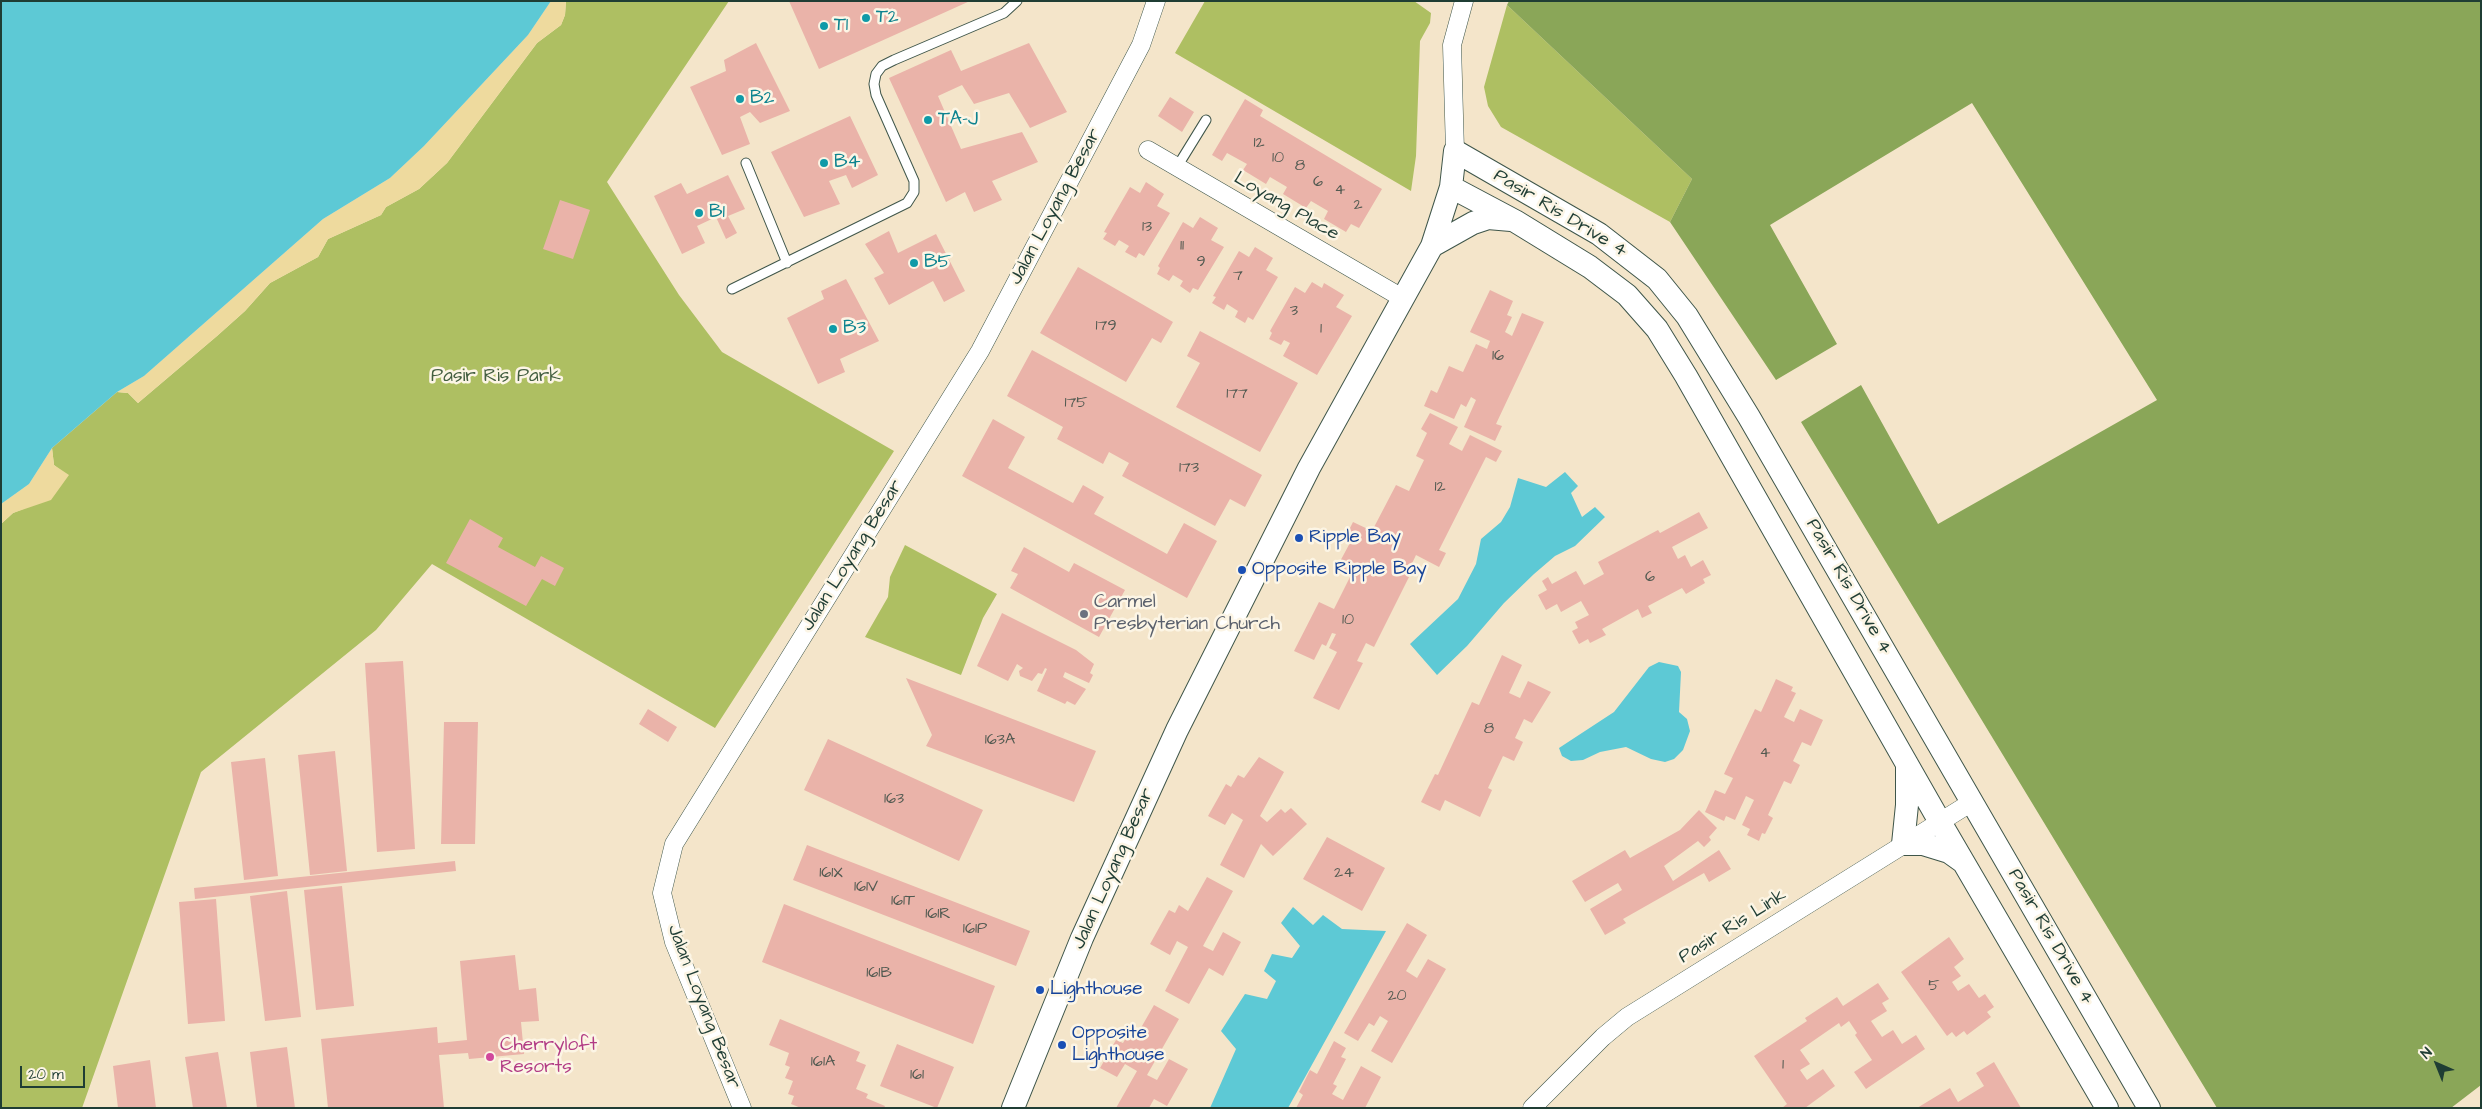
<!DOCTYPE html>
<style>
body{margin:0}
#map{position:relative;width:2482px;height:1109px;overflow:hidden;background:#f4e5ca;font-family:"Architects Daughter",sans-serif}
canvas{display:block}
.frame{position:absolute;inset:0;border:2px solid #1f3d34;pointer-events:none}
.north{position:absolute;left:2412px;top:1039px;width:50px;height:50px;-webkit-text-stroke:4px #fcf5e5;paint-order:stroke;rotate:316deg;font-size:14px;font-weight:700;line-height:20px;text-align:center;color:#1f3d34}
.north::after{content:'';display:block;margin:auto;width:18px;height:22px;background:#1f3d34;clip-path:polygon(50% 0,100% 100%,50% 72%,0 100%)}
.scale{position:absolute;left:20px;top:1066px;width:65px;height:22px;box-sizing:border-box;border:2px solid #1f3d34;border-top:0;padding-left:6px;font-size:15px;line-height:18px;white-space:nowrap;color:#1f3d34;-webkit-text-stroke:4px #fcf5e5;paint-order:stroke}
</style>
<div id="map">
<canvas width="2482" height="1109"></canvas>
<div class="frame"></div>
<div class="north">N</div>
<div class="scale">20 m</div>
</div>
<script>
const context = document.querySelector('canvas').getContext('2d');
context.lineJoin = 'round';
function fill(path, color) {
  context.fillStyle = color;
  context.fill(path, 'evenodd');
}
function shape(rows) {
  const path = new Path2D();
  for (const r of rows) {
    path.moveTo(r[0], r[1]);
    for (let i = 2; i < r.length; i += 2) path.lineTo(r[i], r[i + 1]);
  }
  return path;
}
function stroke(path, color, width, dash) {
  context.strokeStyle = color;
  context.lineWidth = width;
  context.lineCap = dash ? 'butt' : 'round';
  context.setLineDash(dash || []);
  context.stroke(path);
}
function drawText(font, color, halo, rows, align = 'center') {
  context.font = font + ' "Architects Daughter",sans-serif';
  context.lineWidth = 5;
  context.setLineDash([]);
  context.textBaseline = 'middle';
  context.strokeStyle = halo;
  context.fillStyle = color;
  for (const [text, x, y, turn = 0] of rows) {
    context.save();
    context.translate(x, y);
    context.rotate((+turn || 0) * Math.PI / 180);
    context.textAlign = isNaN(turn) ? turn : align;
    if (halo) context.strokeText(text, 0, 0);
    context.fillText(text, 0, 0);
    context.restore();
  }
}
fill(shape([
 [566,1,729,1,607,182,679,295,722,352,894,451,715,728,432,564,376,630,201,772,82,1108,1,1108,1,524,13,513,23,509,61,471,54,465,52,448,117,392,128,393,138,403,217,336,245,311,270,283,318,257,328,239,381,215,386,207,419,189,447,163,537,43,561,25,565,15],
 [1205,1,1414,1,1431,13,1430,23,1420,41,1416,156,1411,191,1175,53],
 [1507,5,1692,179,1670,222,1501,127,1488,106,1484,87],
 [905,545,997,594,983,618,961,675,865,637,888,597,890,577]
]), '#aebf62');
fill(shape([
 [1509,1,2481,1,2481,1085,2451,1108,2217,1108,1801,422,1861,385,1938,524,2157,400,1972,103,1770,225,1837,344,1776,380,1670,222,1692,179,1507,5]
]), '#8aa658');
fill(shape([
 [551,1,566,1,565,15,561,25,537,43,447,163,419,189,386,207,381,215,328,239,318,257,270,283,245,311,217,336,138,403,128,393,117,392,144,376,323,219,390,178,424,146,528,35],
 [52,448,54,465,69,475,51,500,13,513,1,524,1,504,29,484]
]), '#eeda9e');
fill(shape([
 [1,1,551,1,528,35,424,146,390,178,323,219,144,376,117,392,52,448,29,484,1,504],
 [1565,472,1578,486,1571,493,1582,517,1595,507,1605,517,1575,546,1555,556,1534,574,1504,603,1467,646,1437,675,1410,644,1458,599,1476,564,1481,539,1501,522,1510,507,1518,478,1546,487],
 [1659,662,1678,666,1681,672,1679,712,1687,719,1690,731,1683,750,1674,759,1665,762,1651,759,1626,747,1600,752,1583,760,1571,761,1562,756,1559,748,1614,712,1649,667],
 [1293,907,1313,925,1323,915,1342,929,1386,931,1288,1108,1210,1108,1236,1049,1221,1031,1245,994,1267,999,1276,981,1264,971,1272,954,1292,958,1300,946,1281,923]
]), '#5dc9d5');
fill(shape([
 [789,1,970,1,819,69],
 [756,43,790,111,760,123,750,112,740,117,750,144,722,155,690,87,726,71,724,60],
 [1029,43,1067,112,1030,128,1009,93,974,104,962,85,938,96,961,149,1022,132,1038,162,992,181,1002,200,974,212,965,192,946,202,889,78,951,50,961,71],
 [1170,97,1194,112,1182,132,1158,116],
 [1245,99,1263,110,1260,116,1382,189,1359,228,1351,224,1346,232,1324,219,1328,211,1311,201,1306,208,1283,194,1287,187,1270,177,1266,184,1243,170,1247,164,1227,153,1222,161,1212,155],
 [850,116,878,175,852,188,846,175,829,181,840,204,804,217,771,152],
 [728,175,745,209,728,216,737,233,726,239,716,217,697,226,705,243,682,254,654,196,681,183,687,194],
 [1146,182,1164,194,1157,206,1170,213,1144,256,1139,253,1136,258,1125,252,1129,246,1119,240,1115,246,1103,239,1107,233,1104,232,1130,187,1140,193],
 [560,200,590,210,573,259,543,249],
 [1200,217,1218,228,1211,240,1224,247,1198,290,1193,288,1190,293,1180,286,1183,281,1173,275,1169,281,1157,274,1160,268,1158,266,1183,222,1193,228],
 [889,231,898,253,936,234,965,291,944,302,933,281,889,305,874,278,884,273,865,244],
 [1255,247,1273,258,1266,270,1278,277,1253,320,1248,317,1245,323,1235,317,1238,311,1227,304,1224,310,1212,303,1216,297,1213,296,1239,251,1249,257],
 [1078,267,1173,322,1161,343,1152,338,1126,382,1040,333],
 [846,279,879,341,840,359,845,372,818,384,787,318,824,299,821,291],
 [1312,282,1322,288,1324,283,1344,295,1336,307,1352,316,1317,375,1283,356,1290,343,1284,340,1281,345,1269,339,1272,333,1270,331,1295,287,1305,293],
 [1490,290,1513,301,1507,315,1512,317,1505,332,1512,336,1522,313,1544,322,1496,424,1502,426,1495,441,1464,427,1476,400,1471,397,1466,407,1461,404,1454,419,1424,406,1431,390,1437,393,1449,366,1463,372,1476,344,1487,349,1490,341,1470,332],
 [1200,331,1298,383,1260,452,1176,407,1200,363,1187,356],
 [1032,350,1262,475,1245,507,1230,499,1215,526,1122,476,1129,463,1109,452,1103,464,1057,439,1063,427,1007,396],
 [1430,413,1458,427,1449,444,1462,451,1470,435,1502,451,1496,462,1486,457,1439,550,1446,553,1439,567,1416,555,1406,576,1409,577,1374,647,1366,643,1357,661,1363,663,1339,710,1313,698,1337,652,1329,648,1336,634,1332,633,1326,646,1322,644,1314,660,1294,651,1319,602,1334,609,1351,575,1337,567,1351,541,1345,538,1353,522,1372,531,1396,485,1409,491,1424,460,1416,456,1427,433,1421,429],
 [993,419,1025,437,1008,468,1073,503,1083,485,1104,497,1094,514,1167,554,1184,523,1217,541,1187,598,962,476],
 [1699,512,1708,528,1672,547,1678,559,1685,555,1691,567,1703,560,1711,575,1703,579,1705,583,1686,594,1682,588,1648,606,1652,613,1642,618,1638,609,1602,629,1606,635,1590,643,1588,639,1579,644,1572,631,1578,628,1575,622,1589,615,1581,601,1561,612,1557,604,1546,610,1538,595,1547,590,1542,581,1548,577,1552,584,1576,571,1584,585,1604,574,1598,562,1658,530,1660,533],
 [470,519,503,538,498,547,535,567,541,556,564,568,555,586,542,579,526,606,446,563],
 [1024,547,1069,572,1074,563,1125,590,1099,637,1010,588,1018,574,1011,571],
 [1002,613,1076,650,1094,664,1090,673,1093,675,1089,683,1065,672,1063,677,1086,689,1075,705,1067,701,1065,704,1037,691,1047,669,1045,668,1042,674,1038,673,1032,681,1020,676,1019,671,1023,668,1017,664,1008,681,977,666],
 [1502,655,1522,665,1509,693,1520,698,1528,681,1551,692,1532,723,1524,719,1515,738,1523,742,1514,761,1503,756,1488,788,1492,790,1480,817,1445,800,1440,811,1421,802,1435,774,1438,775,1472,702,1479,705],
 [403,661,415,849,377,852,365,663],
 [906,678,1096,751,1074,802,926,746,932,735],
 [1776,679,1793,687,1791,691,1796,693,1784,717,1794,722,1800,709,1823,720,1811,746,1802,742,1793,761,1800,765,1791,784,1784,781,1768,815,1773,818,1765,834,1762,833,1759,841,1747,835,1750,829,1742,825,1754,800,1746,796,1735,820,1726,816,1724,821,1705,812,1715,790,1725,794,1733,778,1724,774,1755,709,1761,712],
 [648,709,677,727,668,742,639,724],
 [444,722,478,722,475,844,441,844],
 [828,739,983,810,959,861,804,790],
 [335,751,347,871,310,875,298,755],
 [1259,757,1284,772,1260,816,1267,822,1281,809,1285,813,1291,808,1307,824,1273,856,1261,844,1244,878,1220,865,1243,820,1232,813,1225,825,1208,816,1226,784,1231,787,1238,775,1244,778],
 [265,758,278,876,244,880,231,762],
 [1699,810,1717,828,1709,837,1711,840,1704,847,1698,841,1664,866,1673,881,1719,850,1731,869,1709,882,1704,873,1623,919,1626,923,1605,935,1590,909,1622,890,1618,883,1585,902,1572,881,1625,850,1630,858,1680,830],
 [1327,837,1385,868,1362,911,1303,879],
 [807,845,1030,931,1016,966,793,880],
 [455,861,456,871,195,899,194,888],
 [1207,877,1233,891,1203,946,1213,951,1223,932,1241,942,1223,976,1209,968,1189,1004,1165,991,1188,947,1177,941,1170,955,1150,944,1169,910,1175,913,1179,905,1188,911],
 [342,886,354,1006,316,1010,304,890],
 [287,891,301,1017,265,1021,250,896],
 [216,899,225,1021,188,1024,179,902],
 [784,904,995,986,973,1044,762,962],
 [1407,923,1427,935,1406,971,1417,978,1428,959,1446,969,1392,1063,1371,1051,1388,1021,1380,1016,1374,1026,1369,1023,1358,1041,1344,1033],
 [1949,937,1964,959,1954,967,1961,976,1952,982,1958,991,1969,984,1979,998,1985,994,1994,1007,1987,1012,1991,1017,1967,1035,1964,1031,1956,1037,1952,1032,1947,1036,1901,972],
 [515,955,519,990,536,988,539,1021,521,1022,524,1054,469,1059,468,1053,439,1055,444,1108,328,1108,321,1039,437,1027,438,1043,467,1040,460,961],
 [1878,983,1889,999,1882,1003,1887,1011,1871,1021,1882,1037,1893,1030,1902,1044,1916,1035,1925,1049,1866,1089,1854,1072,1872,1060,1855,1035,1857,1033,1849,1021,1841,1027,1839,1023,1800,1050,1810,1064,1800,1070,1807,1080,1823,1069,1835,1086,1805,1108,1782,1108,1787,1104,1754,1056,1807,1021,1805,1018,1837,997,1843,1006],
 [1154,1005,1179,1019,1147,1075,1157,1080,1169,1059,1188,1069,1167,1106,1154,1099,1149,1108,1116,1108,1137,1071,1125,1064,1117,1077,1100,1068,1116,1040,1123,1043,1127,1036,1134,1040],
 [780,1019,860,1052,856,1061,866,1065,856,1089,868,1094,866,1098,885,1106,884,1108,801,1108,791,1104,794,1096,788,1094,793,1081,785,1078,790,1067,785,1065,789,1053,769,1045],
 [1334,1041,1346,1048,1341,1057,1346,1059,1333,1084,1337,1086,1332,1094,1343,1100,1361,1066,1381,1077,1365,1108,1296,1108,1303,1095,1299,1092,1310,1070,1317,1074],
 [897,1044,954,1067,937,1108,880,1086],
 [287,1047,295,1108,257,1108,250,1052],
 [218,1052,227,1108,193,1108,185,1057],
 [150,1060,156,1108,118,1108,113,1066],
 [1994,1062,2021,1108,1917,1108,1950,1088,1958,1102,1984,1086,1976,1073]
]), '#eab3a9');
const service = shape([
 [746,163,787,263],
 [1177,167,1206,120],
 [732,289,907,203,914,192,914,181,876,95,874,84,876,74,882,66,894,60,1004,13,1017,1]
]);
const minor = shape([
 [1148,150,1404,299],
 [1455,151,1452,45,1464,1],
 [742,1108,674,942,662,893,674,844,980,351,1141,45,1156,1],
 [1532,1108,1603,1037,1627,1017,1972,802]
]);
const tertiary = shape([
 [1451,187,1515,221,1590,267,1627,295,1657,329,1686,376,1940,822,2107,1108],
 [1432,246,1473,223,1488,218,1511,220],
 [1907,764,1907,805,1903,844,1923,844,1949,852,1963,862],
 [1013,1108,1082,938,1177,730,1309,468,1432,246,1451,187,1455,151,1599,234,1657,279,1687,316,1749,417,2149,1108]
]);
stroke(service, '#3f564a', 11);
stroke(minor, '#3f564a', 19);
stroke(tertiary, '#3f564a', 24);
stroke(service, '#fff', 9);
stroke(minor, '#fff', 18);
stroke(tertiary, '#fff', 22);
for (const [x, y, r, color] of [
 [866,18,5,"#0f9aa8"],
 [824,26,5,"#0f9aa8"],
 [740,99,5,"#0f9aa8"],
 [928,120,5,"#0f9aa8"],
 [824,163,5,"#0f9aa8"],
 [699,213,5,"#0f9aa8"],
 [914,263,5,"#0f9aa8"],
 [833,329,5,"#0f9aa8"],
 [1299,538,5,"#1a4fb4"],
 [1242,570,5,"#1a4fb4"],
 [1084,614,5,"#6b7280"],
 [1040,990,5,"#1a4fb4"],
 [1062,1045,5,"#1a4fb4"],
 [490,1057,5,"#d1479c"]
]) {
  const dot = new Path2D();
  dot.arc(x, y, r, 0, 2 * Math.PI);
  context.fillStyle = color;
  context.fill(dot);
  stroke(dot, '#fcf5e5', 2);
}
drawText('16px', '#525a51', null, [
 ["12",1259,144],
 ["10",1278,159],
 ["8",1300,167],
 ["6",1318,183],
 ["4",1340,191],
 ["2",1358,206],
 ["13",1147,228],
 ["11",1182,247],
 ["9",1201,263],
 ["7",1238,277],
 ["3",1294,312],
 ["179",1106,327],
 ["1",1321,330],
 ["16",1498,357],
 ["177",1237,395],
 ["175",1076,404],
 ["173",1189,469],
 ["12",1440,488],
 ["6",1650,578],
 ["10",1348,621],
 ["8",1489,730],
 ["163A",1000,741],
 ["4",1765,754],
 ["163",894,800],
 ["161X",831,874],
 ["24",1344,874],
 ["161V",866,888],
 ["161T",903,902],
 ["161R",938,915],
 ["161P",975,930],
 ["161B",879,974],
 ["5",1934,987],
 ["20",1397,997],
 ["161A",823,1063],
 ["1",1783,1066],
 ["161",917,1076]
]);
drawText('19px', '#0d838f', '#fcf5e5', [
 ["T2",876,18],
 ["T1",834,26],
 ["B2",750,99],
 ["TA-J",938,120],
 ["B4",834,163],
 ["B1",709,213],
 ["B5",924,263],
 ["B3",843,329]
], 'left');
drawText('19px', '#1f3d34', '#fcf5e5', [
 ["Jalan Loyang Besar",1056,207,-62],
 ["Loyang Place",1286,207,30],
 ["Pasir Ris Drive 4",1560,214,31],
 ["Jalan Loyang Besar",853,556,-58],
 ["Pasir Ris Drive 4",1848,587,60],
 ["Jalan Loyang Besar",1114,869,-66],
 ["Pasir Ris Link",1733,927,-32],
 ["Pasir Ris Drive 4",2050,937,60],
 ["Jalan Loyang Besar",703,1007,69]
]);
drawText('19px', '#435e40', '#fcf5e5', [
 ["Pasir Ris Park",496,377]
]);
drawText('19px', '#164399', '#fcf5e5', [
 ["Ripple Bay",1309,538],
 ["Opposite Ripple Bay",1252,570],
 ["Lighthouse",1050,990],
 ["Opposite",1072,1034],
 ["Lighthouse",1072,1056]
], 'left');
drawText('19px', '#5b616d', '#fcf5e5', [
 ["Carmel",1094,603],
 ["Presbyterian Church",1094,625]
], 'left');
drawText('19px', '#b23c85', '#fcf5e5', [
 ["Cherryloft",500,1046],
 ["Resorts",500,1068]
], 'left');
</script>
